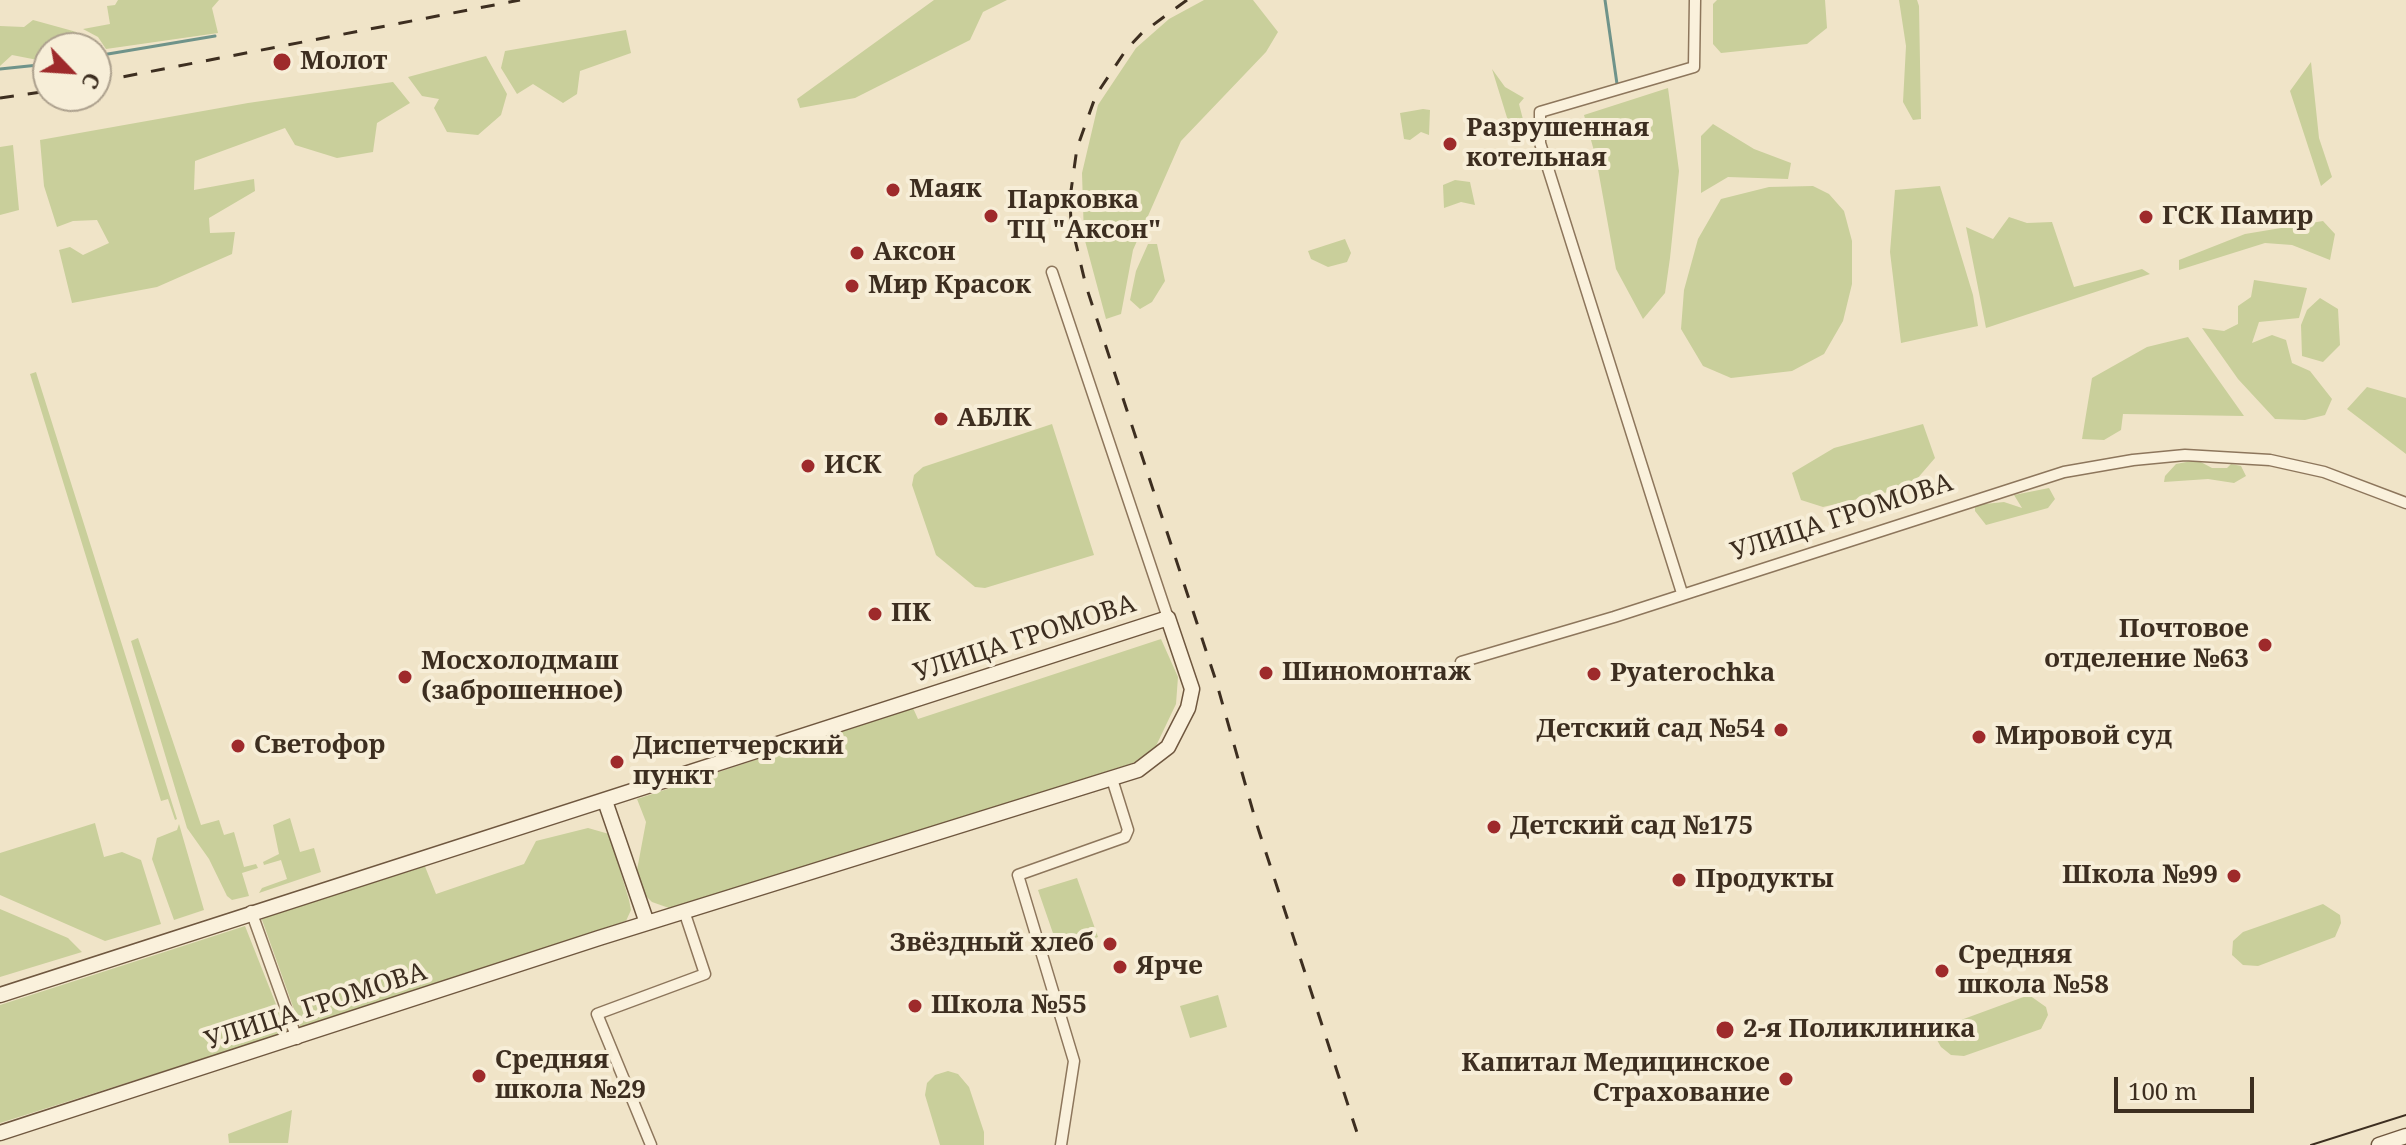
<!DOCTYPE html>
<meta charset="utf-8">
<style>
body{margin:0}
#map{position:relative;width:2406px;height:1145px;overflow:hidden;background:#f0e4c8;font-family:"Noto Serif",serif}
canvas{display:block}
.north{position:absolute;left:32px;top:32px;width:80px;height:80px;box-sizing:border-box;background:#f7eed8;border:2px solid #ada18e;border-radius:50%;rotate:115deg;font-size:22px;font-weight:700;line-height:32px;text-align:center;color:#3d2e20}
.north::after{content:'';display:block;margin:auto;width:28px;height:36px;background:#9e2a2b;clip-path:polygon(50% 0,100% 100%,50% 72%,0 100%)}
.scale{position:absolute;left:2114px;top:1077px;width:140px;height:36px;box-sizing:border-box;border:4px solid #3d2e20;border-top:0;padding-left:10px;font-size:24px;line-height:28px;white-space:nowrap;color:#3d2e20;-webkit-text-stroke:6px #f7eed8;paint-order:stroke}
</style>
<div id="map">
<canvas width="2406" height="1145"></canvas>
<div class="north">С</div>
<div class="scale">100 m</div>
</div>
<script>
const context = document.querySelector('canvas').getContext('2d');
context.lineJoin = 'round';
function fill(path, color) {
  context.fillStyle = color;
  context.fill(path, 'evenodd');
}
function shape(rows) {
  const path = new Path2D();
  for (const r of rows) {
    path.moveTo(r[0], r[1]);
    for (let i = 2; i < r.length; i += 2) path.lineTo(r[i], r[i + 1]);
  }
  return path;
}
function stroke(path, color, width, dash) {
  context.strokeStyle = color;
  context.lineWidth = width;
  context.lineCap = dash ? 'butt' : 'round';
  context.setLineDash(dash || []);
  context.stroke(path);
}
function drawText(font, color, halo, rows, align = 'center') {
  context.font = font + ' "Noto Serif",serif';
  context.lineWidth = 8;
  context.setLineDash([]);
  context.textBaseline = 'middle';
  context.strokeStyle = halo;
  context.fillStyle = color;
  for (const [text, x, y, turn = 0] of rows) {
    context.save();
    context.translate(x, y);
    context.rotate((+turn || 0) * Math.PI / 180);
    context.textAlign = isNaN(turn) ? turn : align;
    if (halo) context.strokeText(text, 0, 0);
    context.fillText(text, 0, 0);
    context.restore();
  }
}
fill(shape([
 [118,0,219,0,212,8,218,33,106,49,98,37,83,29,110,24,107,6,115,5],
 [934,0,1007,0,983,12,970,40,855,98,800,108,797,99],
 [1204,0,1253,0,1278,32,1266,52,1181,141,1133,250,1121,314,1106,319,1084,237,1082,173,1098,105,1136,48,1169,19],
 [1717,0,1825,0,1827,28,1807,44,1721,53,1713,44,1713,4],
 [1899,0,1917,0,1919,6,1921,119,1913,120,1903,102,1906,46],
 [33,20,73,31,96,42,102,51,48,48,48,62,12,55,0,66,0,26,24,27],
 [626,30,631,53,580,71,577,94,563,103,533,84,517,94,501,68,505,51],
 [486,56,507,94,501,115,478,135,447,132,434,108,439,99,422,96,408,77],
 [2311,62,2319,138,2332,177,2321,186,2290,91],
 [1492,69,1505,87,1524,98,1519,104,1526,131,1513,137],
 [393,82,410,103,377,123,373,152,337,158,295,145,285,128,195,161,194,190,254,179,255,191,209,218,210,233,235,232,232,254,157,287,72,303,59,250,70,247,83,255,109,243,97,220,73,221,57,227,44,186,40,140,248,103],
 [1668,88,1679,171,1670,258,1665,293,1643,319,1616,269,1596,158,1584,115],
 [1423,109,1430,110,1429,135,1421,132,1410,140,1404,139,1400,113],
 [1713,124,1754,149,1791,163,1788,179,1728,177,1701,193,1701,136],
 [13,145,19,210,0,215,0,147],
 [1455,180,1470,182,1475,205,1461,202,1444,208,1443,185],
 [1813,186,1829,194,1844,211,1852,241,1852,284,1843,321,1824,354,1792,371,1731,378,1703,366,1681,329,1684,290,1698,239,1721,199,1769,187],
 [1940,186,1973,295,1978,326,1901,343,1890,252,1895,190],
 [2009,217,2027,223,2052,222,2074,287,2142,269,2150,274,1986,328,1966,227,1993,239],
 [2323,221,2335,234,2330,260,2292,245,2265,243,2179,270,2179,260,2245,234],
 [1345,239,1351,253,1347,262,1328,267,1311,259,1308,251],
 [1148,244,1157,244,1165,281,1152,302,1140,309,1130,300,1136,271],
 [2254,280,2307,288,2299,318,2259,322,2252,343,2272,335,2286,340,2292,363,2310,371,2332,399,2325,415,2305,420,2275,419,2238,379,2202,328,2224,331,2238,324,2238,306,2251,297],
 [2320,298,2338,309,2340,345,2323,362,2302,356,2301,325,2307,310],
 [2188,337,2244,416,2123,414,2121,430,2104,440,2082,439,2092,378,2147,347],
 [36,372,177,819,175,820,168,799,161,801,30,374],
 [2367,387,2406,398,2406,454,2347,409],
 [1052,424,1094,555,985,588,975,587,936,555,912,485,914,475,923,467],
 [1923,424,1935,458,1910,487,1823,507,1801,500,1792,473,1834,448],
 [2197,460,2212,468,2227,468,2231,464,2241,466,2246,476,2234,483,2208,479,2164,482,2165,476,2176,464],
 [2049,488,2055,499,2048,508,1986,525,1975,511,1975,505,2004,502,2022,508,2014,495],
 [138,638,201,825,219,820,224,835,234,832,244,867,256,864,258,868,242,873,249,896,232,900,227,896,209,859,187,828,131,641],
 [1161,639,1178,677,1176,704,1156,746,1133,763,722,894,669,908,652,902,642,892,637,870,646,822,637,799,913,708,918,719],
 [290,818,300,852,314,848,321,872,259,893,262,888,287,879,281,860,264,865,263,862,279,854,273,825],
 [95,823,104,857,122,852,141,860,161,924,105,941,0,895,0,853],
 [179,824,204,910,174,920,152,859,157,838,177,830],
 [588,828,609,834,629,900,631,910,626,921,301,1029,261,917,424,864,436,894,524,864,536,841],
 [1077,878,1098,937,1063,949,1055,939,1038,890],
 [2323,904,2340,915,2341,923,2335,937,2258,966,2243,965,2232,955,2233,941,2243,932],
 [0,909,68,938,82,952,0,977],
 [245,926,287,1032,0,1123,0,1005],
 [1218,995,1227,1027,1190,1038,1180,1006],
 [2029,995,2046,1007,2048,1015,2041,1029,1964,1056,1951,1055,1941,1047,1937,1040,1943,1028,1950,1024],
 [948,1071,958,1074,969,1087,984,1132,984,1145,940,1145,925,1095,927,1083,935,1075],
 [292,1110,288,1143,229,1143,228,1134]
]), '#c9cf9b');
stroke(shape([
 [1605,0,1617,84],
 [96,56,215,36],
 [0,69,48,64]
]), '#6f938a', 3);
const street = shape([
 [1052,272,1168,618],
 [1682,593,1540,143,1540,112,1694,67,1695,0],
 [1461,662,1614,617,2064,472,2133,460,2185,455,2270,460,2324,472,2406,503],
 [251,911,297,1039],
 [651,1145,597,1014,705,974,684,911],
 [1061,1145,1074,1061,1018,875,1125,837,1128,830,1112,779]
]);
const secondary = shape([
 [605,801,647,923],
 [0,995,1168,618,1192,689,1188,708,1168,747,1138,770,599,938,0,1133],
 [2379,1145,2406,1136]
]);
stroke(street, '#8d765c', 13);
stroke(secondary, '#6f573f', 17);
stroke(street, '#faf1dc', 10);
stroke(secondary, '#faf1dc', 14);
stroke(shape([
 [2311,1145,2406,1115]
]), '#3d2e20', 2);
stroke(shape([
 [1187,0,1142,33,1126,50,1096,95,1077,148,1070,198,1071,223,1086,286,1216,681,1256,822,1361,1145],
 [96,82,520,0],
 [0,98,48,91]
]), '#3d2e20', 3, [14, 14]);
for (const [x, y, r, color] of [
 [282,62,10,"#9e2a2b"],
 [1450,144,8,"#9e2a2b"],
 [893,190,8,"#9e2a2b"],
 [991,216,8,"#9e2a2b"],
 [2146,217,8,"#9e2a2b"],
 [857,253,8,"#9e2a2b"],
 [852,286,8,"#9e2a2b"],
 [941,419,8,"#9e2a2b"],
 [808,466,8,"#9e2a2b"],
 [875,614,8,"#9e2a2b"],
 [2265,645,8,"#9e2a2b"],
 [1266,673,8,"#9e2a2b"],
 [1594,674,8,"#9e2a2b"],
 [405,677,8,"#9e2a2b"],
 [1781,730,8,"#9e2a2b"],
 [1979,737,8,"#9e2a2b"],
 [238,746,8,"#9e2a2b"],
 [617,762,8,"#9e2a2b"],
 [1494,827,8,"#9e2a2b"],
 [2234,876,8,"#9e2a2b"],
 [1679,880,8,"#9e2a2b"],
 [1110,944,8,"#9e2a2b"],
 [1120,967,8,"#9e2a2b"],
 [1942,971,8,"#9e2a2b"],
 [915,1006,8,"#9e2a2b"],
 [1725,1030,10,"#9e2a2b"],
 [479,1076,8,"#9e2a2b"],
 [1786,1079,8,"#9e2a2b"]
]) {
  const dot = new Path2D();
  dot.arc(x, y, r, 0, 2 * Math.PI);
  context.fillStyle = color;
  context.fill(dot);
  stroke(dot, '#f7eed8', 3);
}
drawText('bold 26px', '#3d2e20', '#f7eed8', [
 ["Молот",300,62],
 ["Разрушенная",1466,129],
 ["котельная",1466,159],
 ["Маяк",909,190],
 ["Парковка",1007,201],
 ["ТЦ \"Аксон\"",1007,231],
 ["ГСК Памир",2162,217],
 ["Аксон",873,253],
 ["Мир Красок",868,286],
 ["АБЛК",957,419],
 ["ИСК",824,466],
 ["ПК",891,614],
 ["Почтовое",2249,630,"right"],
 ["отделение №63",2249,660,"right"],
 ["Мосхолодмаш",421,662],
 ["(заброшенное)",421,692],
 ["Шиномонтаж",1282,673],
 ["Pyaterochka",1610,674],
 ["Детский сад №54",1765,730,"right"],
 ["Мировой суд",1995,737],
 ["Светофор",254,746],
 ["Диспетчерский",633,747],
 ["пункт",633,777],
 ["Детский сад №175",1510,827],
 ["Школа №99",2218,876,"right"],
 ["Продукты",1695,880],
 ["Звёздный хлеб",1094,944,"right"],
 ["Средняя",1958,956],
 ["школа №58",1958,986],
 ["Ярче",1136,967],
 ["Школа №55",931,1006],
 ["2-я Поликлиника",1743,1030],
 ["Средняя",495,1061],
 ["школа №29",495,1091],
 ["Капитал Медицинское",1770,1064,"right"],
 ["Страхование",1770,1094,"right"]
], 'left');
drawText('26px', '#3d2e20', '#f7eed8', [
 ["УЛИЦА ГРОМОВА",1842,518,-18],
 ["УЛИЦА ГРОМОВА",1025,639,-18],
 ["УЛИЦА ГРОМОВА",316,1007,-18]
]);
</script>
